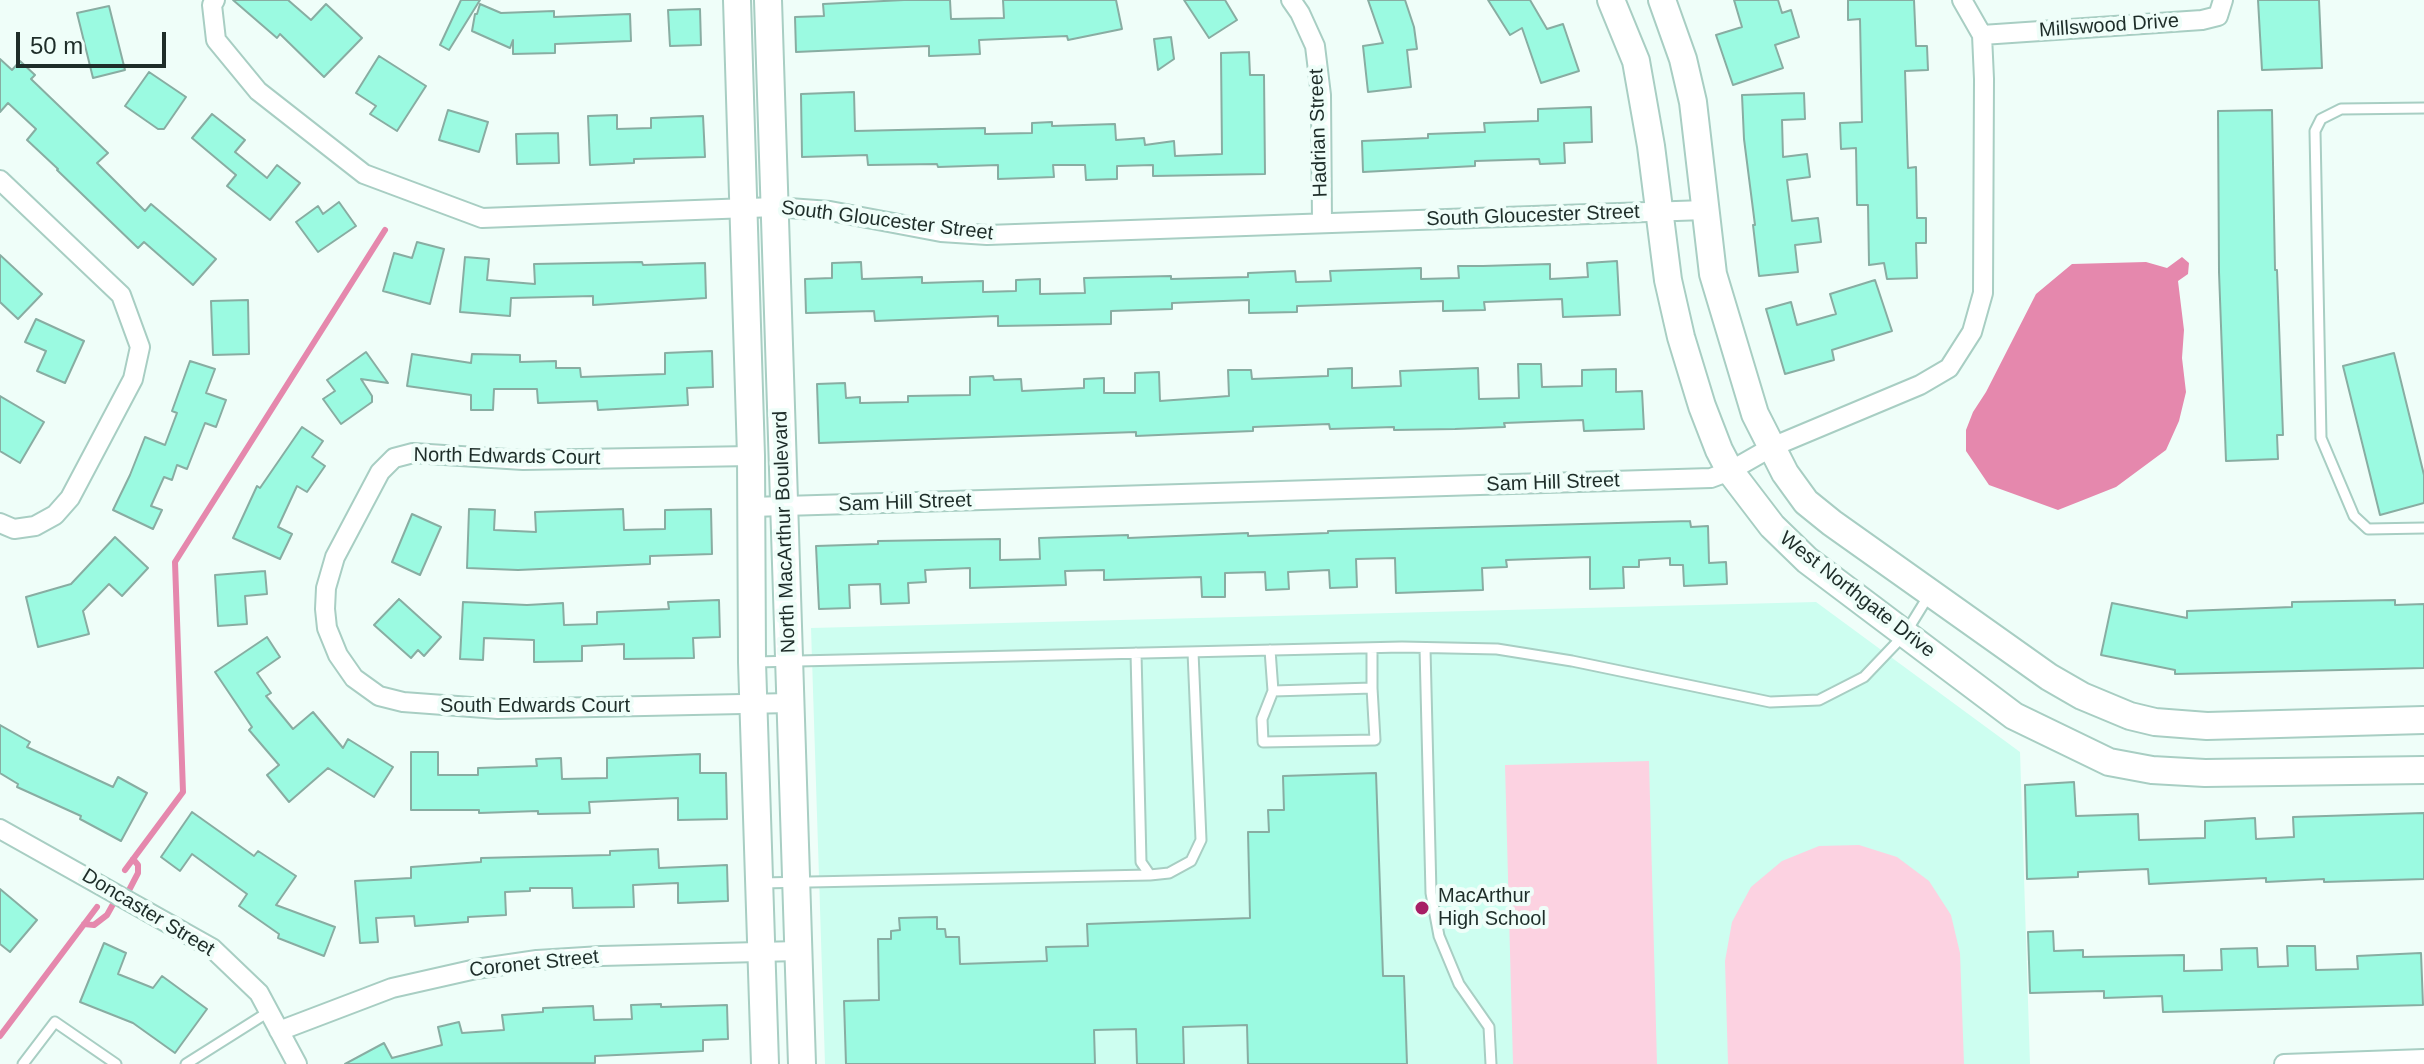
<!DOCTYPE html>
<style>
body{margin:0}
#map{position:relative;width:2424px;height:1064px;overflow:hidden;background:#effef9;font-family:Helvetica,sans-serif}
canvas{display:block}
.scale{position:absolute;left:16px;top:32px;width:150px;height:36px;box-sizing:border-box;border:4px solid #1e2d29;border-top:0;padding-left:10px;font-size:24px;line-height:28px;white-space:nowrap;color:#1e2d29;-webkit-text-stroke:6px #effef9;paint-order:stroke}
</style>
<div id="map">
<canvas width="2424" height="1064"></canvas>
<div class="scale">50 m</div>
</div>
<script>
const context = document.querySelector('canvas').getContext('2d');
context.lineJoin = 'round';
function fill(path, color) {
  context.fillStyle = color;
  context.fill(path, 'evenodd');
}
function shape(rows) {
  const path = new Path2D();
  for (const r of rows) {
    path.moveTo(r[0], r[1]);
    for (let i = 2; i < r.length; i += 2) path.lineTo(r[i], r[i + 1]);
  }
  return path;
}
function stroke(path, color, width, dash) {
  context.strokeStyle = color;
  context.lineWidth = width;
  context.lineCap = dash ? 'butt' : 'round';
  context.setLineDash(dash || []);
  context.stroke(path);
}
function drawText(font, color, halo, rows, align = 'center') {
  context.font = font + ' Helvetica,sans-serif';
  context.lineWidth = 8;
  context.setLineDash([]);
  context.textBaseline = 'middle';
  context.strokeStyle = halo;
  context.fillStyle = color;
  for (const [text, x, y, turn = 0] of rows) {
    context.save();
    context.translate(x, y);
    context.rotate((+turn || 0) * Math.PI / 180);
    context.textAlign = isNaN(turn) ? turn : align;
    if (halo) context.strokeText(text, 0, 0);
    context.fillText(text, 0, 0);
    context.restore();
  }
}
fill(shape([
 [1816,602,2020,752,2030,1064,825,1064,811,628]
]), '#cdfef0');
fill(shape([
 [1649,761,1657,1064,1513,1064,1505,765],
 [1859,845,1897,857,1929,881,1951,915,1960,953,1964,1064,1728,1064,1725,961,1732,922,1751,887,1782,861,1819,846]
]), '#fcd2e1');
fill(shape([
 [2182,257,2189,263,2188,274,2178,281,2184,330,2182,358,2186,392,2179,421,2166,450,2116,487,2058,510,1989,485,1966,451,1966,430,1973,412,1986,392,2036,294,2072,264,2146,262,2167,268]
]), '#e588ad');
stroke(shape([
 [125,870,183,792,175,562,385,230],
 [125,898,138,873,138,865,133,859],
 [84,924,94,925,107,915,117,897],
 [0,1036,97,907]
]), '#e588ad', 6);
const building = shape([
 [233,0,288,0,311,20,326,4,362,38,324,77,280,34,277,38,233,0],
 [461,0,480,0,449,50,440,45,461,0],
 [904,0,950,0,951,19,1004,18,1003,0,1116,0,1122,29,1068,40,1067,36,979,40,980,54,929,56,929,46,796,52,795,17,824,16,823,4,904,0],
 [1184,0,1225,0,1237,20,1209,38,1184,0],
 [1368,0,1405,0,1414,27,1417,49,1407,50,1411,87,1368,92,1363,46,1383,43,1368,0],
 [1488,0,1530,0,1547,29,1563,24,1579,71,1541,83,1522,28,1510,35,1488,0],
 [1734,0,1778,0,1782,13,1791,10,1799,37,1775,45,1783,68,1733,85,1716,35,1742,27,1734,0],
 [1848,0,1914,0,1916,46,1927,46,1928,70,1905,71,1908,168,1916,167,1917,218,1926,218,1926,243,1916,243,1917,278,1887,279,1884,263,1869,265,1868,205,1857,205,1856,148,1841,149,1840,123,1862,122,1860,19,1848,20,1848,0],
 [2258,0,2319,0,2322,68,2262,70,2258,0],
 [480,4,501,13,554,11,554,17,630,14,631,41,555,44,555,53,513,54,513,40,510,48,472,31,475,14,477,14,480,4],
 [109,6,125,70,93,78,77,13,109,6],
 [700,9,701,45,670,46,668,10,700,9],
 [1171,37,1174,59,1158,70,1154,39,1171,37],
 [1249,52,1250,75,1264,75,1265,174,1153,176,1153,165,1117,166,1117,179,1086,180,1085,165,1053,165,1054,177,998,179,998,165,938,167,937,164,868,165,867,155,802,157,801,94,854,92,855,131,985,128,985,134,1032,133,1032,123,1052,122,1052,126,1115,124,1116,140,1144,138,1145,145,1174,141,1175,156,1222,154,1221,53,1249,52],
 [379,56,426,86,397,131,370,114,376,106,356,93,379,56],
 [0,59,12,70,20,61,35,75,31,79,108,153,97,163,145,211,151,204,216,259,193,285,144,242,138,248,57,170,58,169,27,140,36,129,8,103,0,112,0,59],
 [149,72,186,97,164,129,158,129,125,106,149,72],
 [1804,93,1805,119,1782,120,1783,157,1807,154,1810,177,1787,180,1792,221,1818,218,1821,242,1795,245,1798,272,1759,276,1753,225,1755,225,1744,139,1742,95,1804,93],
 [1591,107,1592,142,1564,143,1565,163,1540,164,1539,159,1475,161,1475,166,1363,172,1362,141,1428,138,1428,134,1485,132,1484,123,1538,121,1538,109,1591,107],
 [448,110,488,122,479,152,439,140,448,110],
 [2272,110,2275,270,2277,270,2283,435,2277,435,2278,459,2226,461,2219,272,2218,111,2272,110],
 [212,114,245,140,235,152,267,178,277,165,300,183,270,220,227,186,236,175,192,138,212,114],
 [617,115,617,129,651,128,651,118,703,116,705,157,634,159,634,163,590,165,588,116,617,115],
 [558,133,559,163,517,164,516,134,558,133],
 [339,202,356,226,318,252,296,222,318,206,323,214,339,202],
 [417,242,444,249,430,304,383,291,394,253,412,258,417,242],
 [0,255,42,294,18,319,0,302,0,255],
 [465,257,489,259,487,280,535,284,534,264,642,262,643,265,705,263,706,298,593,305,593,296,511,298,510,316,460,312,465,257],
 [1617,261,1620,315,1563,317,1562,299,1484,302,1485,310,1443,311,1443,301,1297,306,1297,312,1249,313,1249,300,1172,303,1172,309,1111,311,1111,324,1059,325,998,326,998,316,875,321,874,311,806,313,805,279,832,278,832,263,861,262,862,279,922,277,922,283,983,281,983,292,1016,291,1016,280,1040,279,1040,294,1085,293,1084,278,1171,276,1171,279,1248,277,1248,273,1295,271,1296,282,1331,281,1330,271,1421,268,1421,279,1459,278,1458,266,1483,266,1550,264,1550,279,1588,277,1587,263,1617,261],
 [1875,280,1892,331,1832,350,1834,360,1785,374,1766,309,1791,302,1797,325,1836,314,1830,294,1875,280],
 [248,300,249,354,213,355,211,301,248,300],
 [36,319,84,341,65,383,37,371,46,351,25,342,36,319],
 [712,351,713,387,687,388,688,405,598,410,597,401,538,403,537,389,494,389,493,410,471,410,471,395,407,386,412,354,471,363,472,354,520,355,520,362,556,361,556,368,580,368,581,377,665,374,665,353,712,351],
 [366,352,388,383,361,379,372,396,372,402,341,424,323,399,335,391,327,380,366,352],
 [2394,353,2424,475,2424,503,2380,515,2343,366,2394,353],
 [190,361,215,369,206,393,226,400,216,427,205,423,187,469,177,465,172,480,164,477,151,506,162,510,153,529,113,510,130,475,145,437,165,445,177,413,172,411,190,361],
 [1518,364,1541,364,1542,387,1582,386,1582,370,1616,369,1616,392,1642,391,1644,429,1584,431,1583,420,1504,423,1505,427,1455,429,1394,430,1394,427,1330,429,1329,424,1253,427,1253,431,1181,434,1136,436,1136,432,819,443,817,384,845,383,846,398,860,397,860,403,908,402,908,396,970,395,970,377,993,376,994,380,1021,379,1022,391,1084,388,1084,379,1104,378,1104,393,1135,393,1135,373,1159,372,1160,401,1229,396,1228,370,1251,370,1252,379,1328,376,1328,369,1352,368,1352,388,1401,386,1400,371,1478,368,1479,399,1519,398,1518,364],
 [0,396,44,422,20,463,0,451,0,396],
 [302,427,323,441,312,457,325,466,307,492,297,486,278,527,292,534,280,559,233,538,257,486,260,488,302,427],
 [469,509,495,510,494,530,536,532,535,512,623,509,624,530,665,529,665,510,711,509,712,554,650,556,650,564,518,570,467,568,469,509],
 [412,514,441,527,420,575,392,562,412,514],
 [1690,521,1691,527,1708,526,1709,563,1726,562,1727,584,1684,586,1683,565,1670,565,1670,558,1639,560,1639,567,1623,567,1624,588,1590,589,1590,557,1506,560,1507,567,1482,568,1483,590,1396,593,1395,558,1356,559,1357,587,1330,588,1329,570,1288,572,1289,589,1266,590,1265,572,1225,573,1225,597,1202,597,1201,577,1104,580,1104,570,1065,571,1066,585,970,588,970,568,925,570,926,582,908,583,909,603,881,604,880,584,849,585,850,608,819,609,816,546,878,544,878,541,1000,539,1000,560,1040,559,1039,538,1128,535,1128,538,1248,533,1248,536,1328,533,1328,531,1690,521],
 [115,537,148,568,122,596,109,584,83,611,89,634,38,647,26,597,71,584,115,537],
 [265,571,267,594,245,596,247,624,218,626,215,575,265,571],
 [399,599,441,637,424,656,418,650,411,658,374,625,399,599],
 [719,600,720,637,693,638,694,658,624,659,624,644,582,646,582,661,534,662,534,640,484,638,483,660,460,659,463,602,527,605,563,603,564,625,597,624,597,612,669,609,668,602,719,600],
 [2395,600,2395,605,2424,604,2424,668,2175,674,2175,670,2101,655,2112,603,2187,618,2187,611,2292,607,2292,602,2395,600],
 [267,637,280,657,257,673,271,693,266,696,293,729,313,712,343,748,348,739,393,767,374,797,328,768,289,802,267,775,279,765,249,730,252,727,215,672,267,637],
 [0,725,30,742,27,747,113,787,118,777,147,793,121,841,80,819,81,816,17,787,18,784,0,773,0,725],
 [411,752,438,752,438,775,478,775,478,768,537,766,536,759,561,758,562,779,607,778,607,758,700,754,700,773,726,773,727,819,678,820,678,798,589,802,590,813,538,814,538,811,479,813,479,810,411,810,411,752],
 [1376,773,1383,976,1404,976,1407,1064,1248,1064,1247,1025,1183,1027,1184,1064,1137,1064,1136,1029,1094,1030,1095,1064,846,1064,844,1001,879,1000,878,939,891,939,891,931,900,930,899,918,937,917,937,929,945,929,946,937,959,937,960,964,1047,961,1046,947,1088,946,1087,924,1250,918,1248,832,1269,832,1268,810,1284,810,1283,776,1376,773],
 [2074,782,2076,816,2138,814,2139,840,2205,838,2205,821,2255,818,2256,839,2294,837,2293,817,2424,813,2424,879,2324,882,2324,879,2266,882,2266,878,2149,884,2148,869,2078,872,2078,877,2027,879,2025,785,2074,782],
 [192,812,254,856,258,851,296,876,276,905,335,927,324,956,278,938,279,934,239,906,247,894,192,854,180,871,161,857,192,812],
 [658,849,659,868,727,865,728,901,678,903,678,883,633,885,634,907,573,908,572,888,530,888,530,891,505,892,506,915,468,917,468,922,415,926,414,916,376,918,378,942,360,943,355,881,411,878,411,867,481,862,481,858,610,855,610,851,658,849],
 [0,889,37,920,10,952,0,944,0,889],
 [2053,931,2054,951,2083,950,2083,957,2184,955,2184,971,2222,970,2221,949,2257,948,2258,967,2288,966,2287,946,2315,946,2316,970,2358,969,2357,956,2421,953,2423,1005,2163,1012,2162,996,2104,998,2104,991,2030,993,2028,932,2053,931],
 [104,943,126,953,118,974,153,988,162,976,207,1009,175,1053,133,1023,80,1002,104,943],
 [661,1004,661,1007,727,1005,728,1039,703,1040,703,1051,595,1056,595,1063,345,1064,384,1043,392,1058,442,1045,438,1027,459,1022,462,1033,504,1030,502,1015,543,1012,543,1008,593,1006,594,1020,632,1019,631,1005,661,1004]
]);
fill(building, '#9bfae1');
stroke(building, '#88ada2', 2);
const service = shape([
 [2424,108,2341,109,2321,119,2315,131,2321,438,2354,516,2368,529,2424,528],
 [1425,648,1431,893,1439,936,1459,984,1489,1027,1491,1064],
 [1270,650,1273,691,1372,688,1372,648],
 [1136,653,1141,862,1150,875,1169,873,1191,861,1201,840,1193,652],
 [755,662,1402,647,1497,649,1572,661,1770,702,1819,700,1864,677,1905,634,1929,595],
 [1273,691,1262,719,1263,742,1375,740,1372,688],
 [761,883,1150,875],
 [23,1064,55,1022,116,1064],
 [186,1064,270,1011]
]);
const minor = shape([
 [215,0,212,5,216,40,258,91,364,174,482,218,775,207,830,211,941,232,987,235,1705,210],
 [1291,0,1300,13,1315,46,1321,95,1322,223],
 [1982,35,2202,20,2218,16,2223,0],
 [0,180,121,295,140,347,133,379,70,498,55,515,35,526,14,529,0,523],
 [751,456,523,460,413,453,394,458,380,472,335,557,326,588,325,609,327,628,338,655,354,678,379,696,403,702,498,709,791,703],
 [751,507,1711,478,1730,471,1772,447,1920,385,1949,368,1972,332,1983,293,1984,79,1982,35,1962,0],
 [0,829,212,948,259,993,297,1064],
 [279,1031,392,988,476,969,537,960,601,956,798,951],
 [2284,1064,2424,1059]
]);
const secondary = shape([
 [737,0,751,456,752,662,765,1064],
 [768,0,802,1064],
 [1611,0,1636,61,1651,146,1668,280,1681,337,1702,406,1719,450,1730,471,1772,526,1807,560,2014,716,2109,762,2152,770,2205,773,2424,770],
 [1662,0,1683,59,1693,102,1713,274,1755,414,1785,473,1806,502,1832,523,2049,677,2082,696,2130,716,2155,722,2207,726,2424,720]
]);
stroke(service, '#a8cec3', 13);
stroke(minor, '#a8cec3', 22);
stroke(secondary, '#a8cec3', 30);
stroke(service, '#fff', 9);
stroke(minor, '#fff', 18);
stroke(secondary, '#fff', 26);
for (const [x, y, r, color] of [
 [1422,908,8,"#a71e65"]
]) {
  const dot = new Path2D();
  dot.arc(x, y, r, 0, 2 * Math.PI);
  context.fillStyle = color;
  context.fill(dot);
  stroke(dot, '#effef9', 3);
}
drawText('20px', '#1e2d29', '#effef9', [
 ["Millswood Drive",2109,26,-4],
 ["Hadrian Street",1319,133,-92],
 ["South Gloucester Street",1533,216,-2],
 ["South Gloucester Street",887,221,7],
 ["North Edwards Court",507,457,1],
 ["Sam Hill Street",1553,483,-2],
 ["Sam Hill Street",905,503,-2],
 ["North MacArthur Boulevard",785,532,-92],
 ["West Northgate Drive",1857,595,38],
 ["South Edwards Court",535,706],
 ["Doncaster Street",148,913,31],
 ["Coronet Street",534,964,-6]
]);
drawText('20px', '#1e2d29', '#effef9', [
 ["MacArthur",1438,896],
 ["High School",1438,919]
], 'left');
</script>
